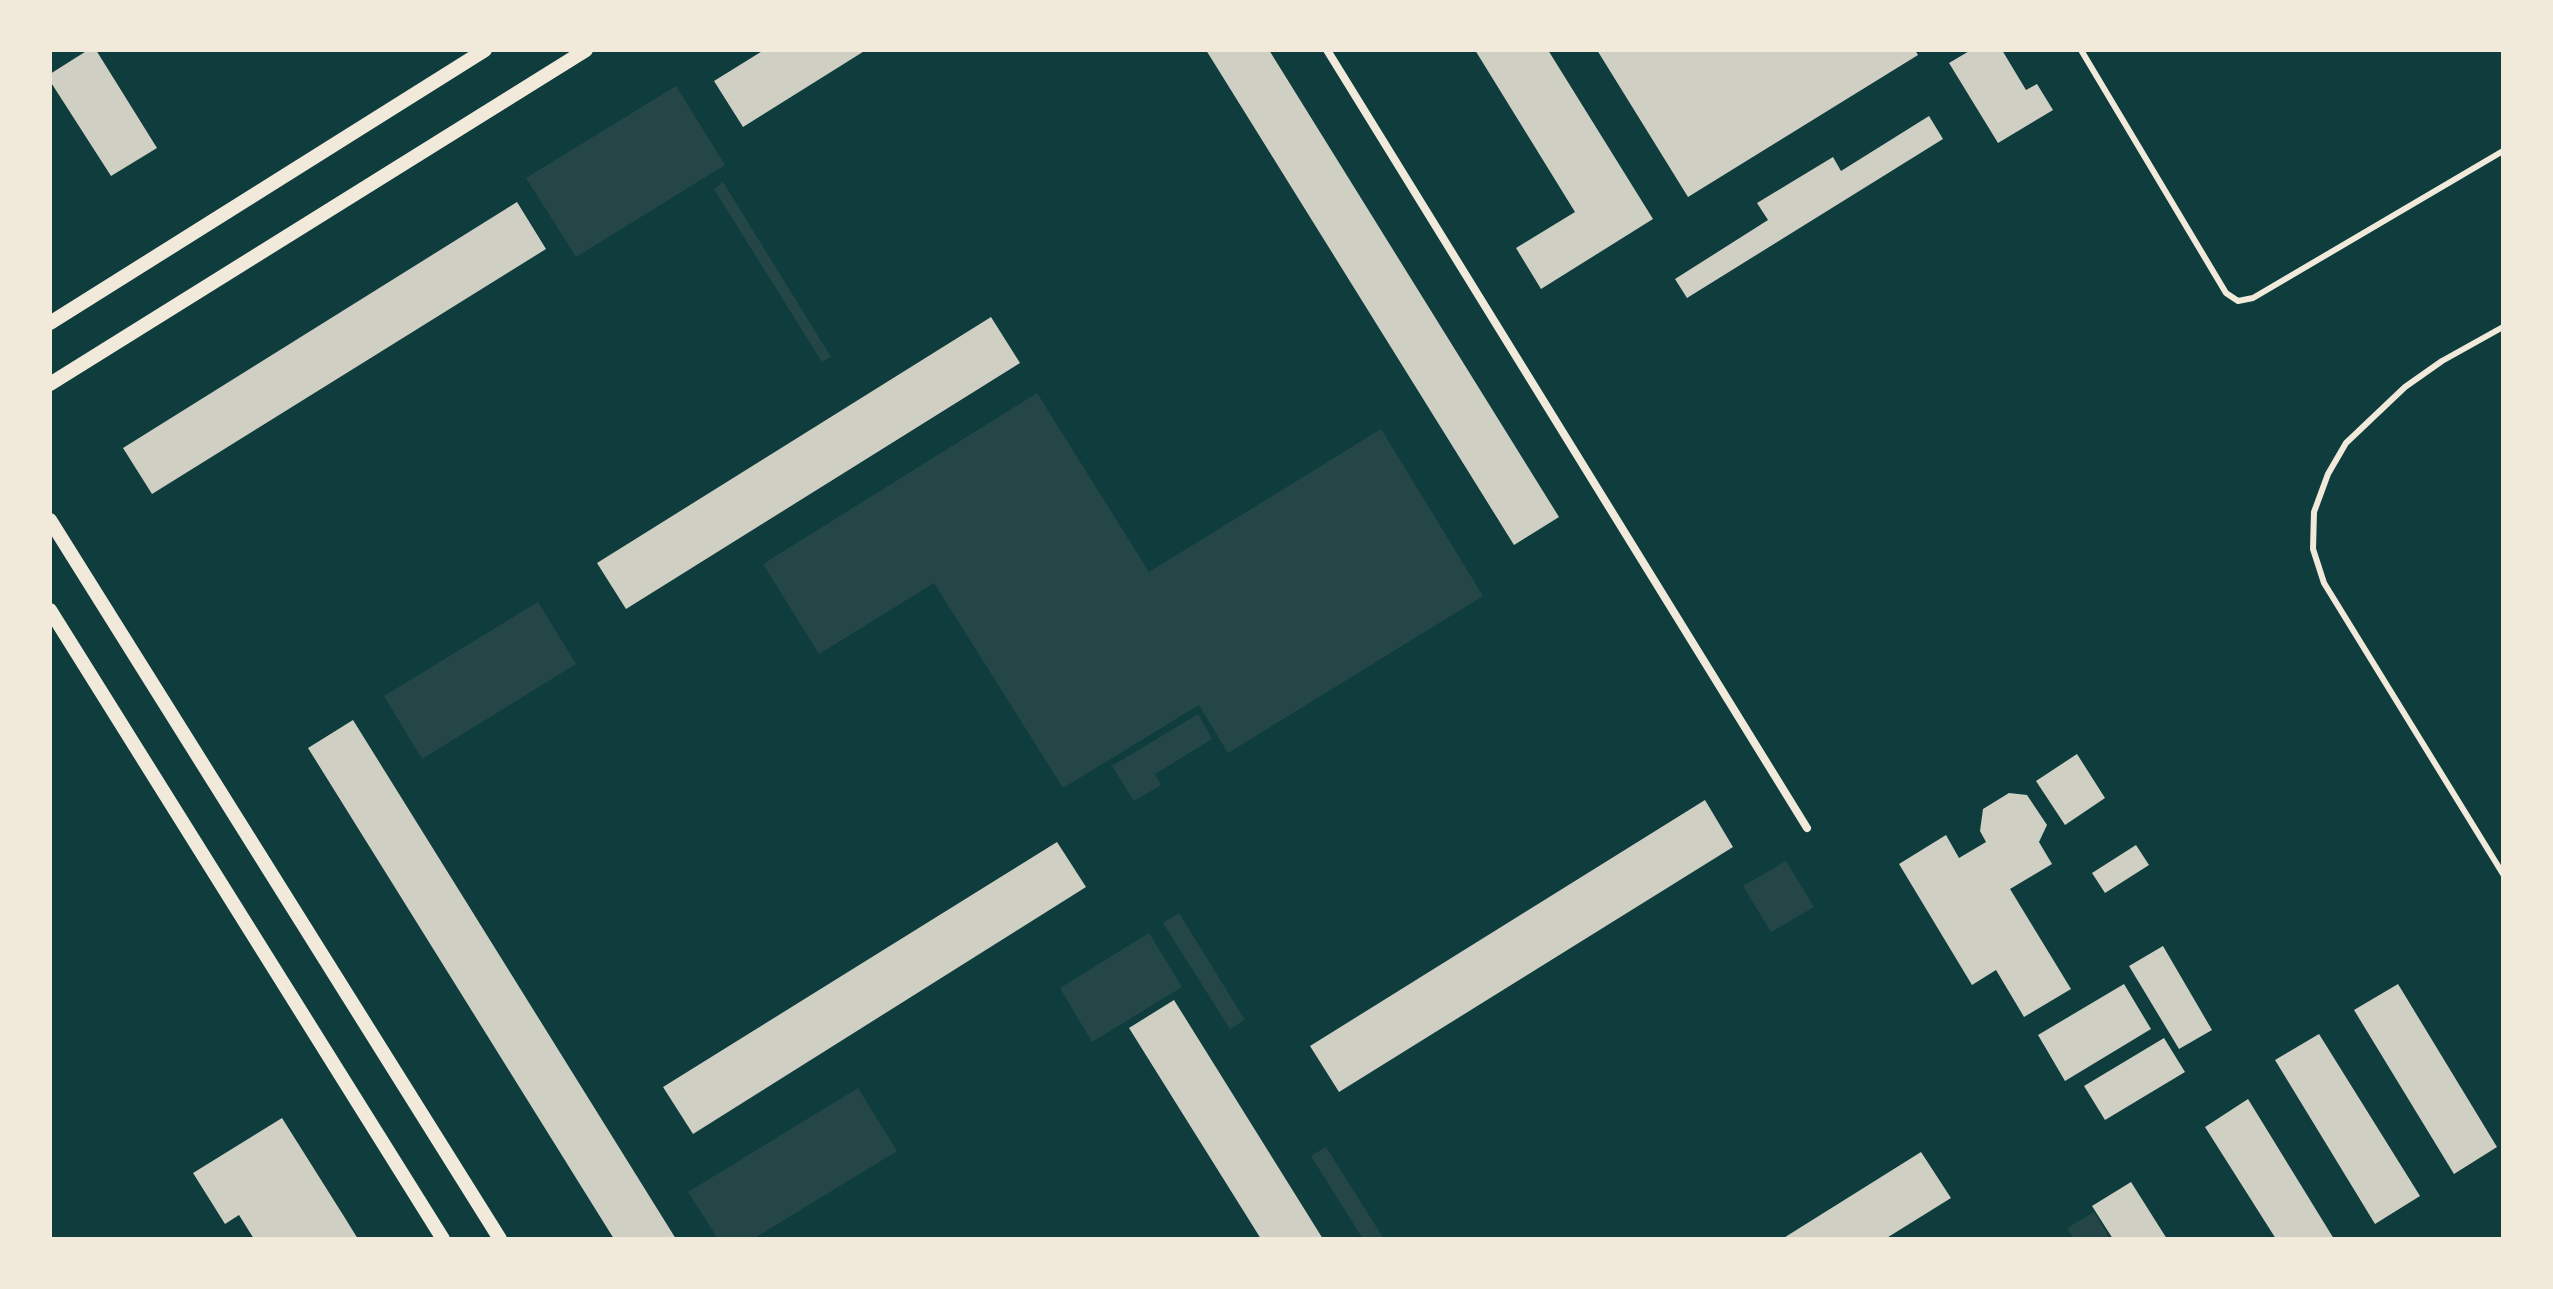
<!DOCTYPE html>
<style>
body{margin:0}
#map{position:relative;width:2553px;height:1289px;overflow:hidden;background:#0f3d3e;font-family:Mulish,sans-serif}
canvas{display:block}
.frame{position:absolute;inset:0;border:52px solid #f1e9da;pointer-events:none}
</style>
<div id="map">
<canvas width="2553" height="1289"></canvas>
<div class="frame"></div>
</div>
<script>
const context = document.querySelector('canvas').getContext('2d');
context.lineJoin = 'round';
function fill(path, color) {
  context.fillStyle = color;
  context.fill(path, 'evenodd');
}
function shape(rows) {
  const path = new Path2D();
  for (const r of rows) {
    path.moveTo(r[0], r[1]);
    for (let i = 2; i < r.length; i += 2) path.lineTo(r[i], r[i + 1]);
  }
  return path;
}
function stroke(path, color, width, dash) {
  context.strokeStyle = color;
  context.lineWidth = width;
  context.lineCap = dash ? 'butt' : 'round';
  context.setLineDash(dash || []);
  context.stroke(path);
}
fill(shape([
 [676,86,725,165,576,257,526,178],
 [723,182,831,357,822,362,714,189],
 [1037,393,1149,572,1381,429,1483,596,1228,753,1199,705,1063,788,934,583,819,654,763,564],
 [538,602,576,664,422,759,384,696],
 [1198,714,1212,739,1155,774,1161,785,1134,801,1112,766],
 [1786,861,1814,907,1771,932,1743,886],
 [1179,913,1245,1020,1230,1029,1163,923],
 [1149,933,1182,987,1092,1042,1060,988],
 [858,1088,897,1151,753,1239,718,1239,688,1192],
 [1326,1147,1384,1239,1363,1239,1311,1156],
 [2094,1212,2110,1239,2074,1239,2067,1228]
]), '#244646');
fill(shape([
 [88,50,96,50,157,148,111,176,50,81,50,74],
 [764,50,866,50,743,127,714,81],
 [1206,50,1269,50,1559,517,1514,545],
 [1475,50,1548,50,1653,219,1541,289,1516,248,1575,212],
 [1597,50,1915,50,1918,55,1688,197],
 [1971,50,2002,50,2026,90,2037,84,2053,110,1998,143,1949,63],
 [1929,116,1943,139,1687,298,1675,279,1768,220,1757,203,1833,157,1841,171],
 [517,202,546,249,152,494,123,448],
 [991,317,1020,363,626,609,597,563],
 [353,720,676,1239,614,1239,308,748],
 [2077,754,2105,798,2065,825,2036,781],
 [2009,793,2027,795,2047,825,2039,842,2052,864,2010,889,2071,989,2024,1017,1996,970,1972,985,1899,864,1946,835,1959,858,1986,842,1980,831,1983,809],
 [1705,800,1733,847,1339,1092,1310,1046],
 [1057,842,1086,887,693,1134,663,1087],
 [2136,845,2149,865,2105,893,2092,873],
 [2163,946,2212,1030,2179,1049,2129,966],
 [2124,984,2151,1029,2065,1081,2038,1035],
 [2398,984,2497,1147,2454,1174,2354,1010],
 [1174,1000,1323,1239,1261,1239,1129,1028],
 [2319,1034,2420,1196,2375,1224,2275,1060],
 [2164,1038,2185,1072,2105,1120,2084,1086],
 [2248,1099,2334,1239,2276,1239,2205,1127],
 [282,1118,345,1218,358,1239,254,1239,239,1215,225,1224,193,1173],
 [1921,1152,1951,1198,1885,1239,1782,1239],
 [2131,1182,2167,1239,2113,1239,2092,1206]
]), '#cfcfc3');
stroke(shape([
 [2081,50,2226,293,2238,301,2253,298,2503,151],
 [2503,327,2442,361,2405,387,2346,443,2328,474,2314,512,2313,549,2324,583,2503,874]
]), '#f1e9da', 6);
stroke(shape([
 [1327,50,1807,828]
]), '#f1e9da', 8);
stroke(shape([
 [50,323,485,50],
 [50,384,586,50],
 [50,520,500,1239],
 [50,610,443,1239]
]), '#f1e9da', 14);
</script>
